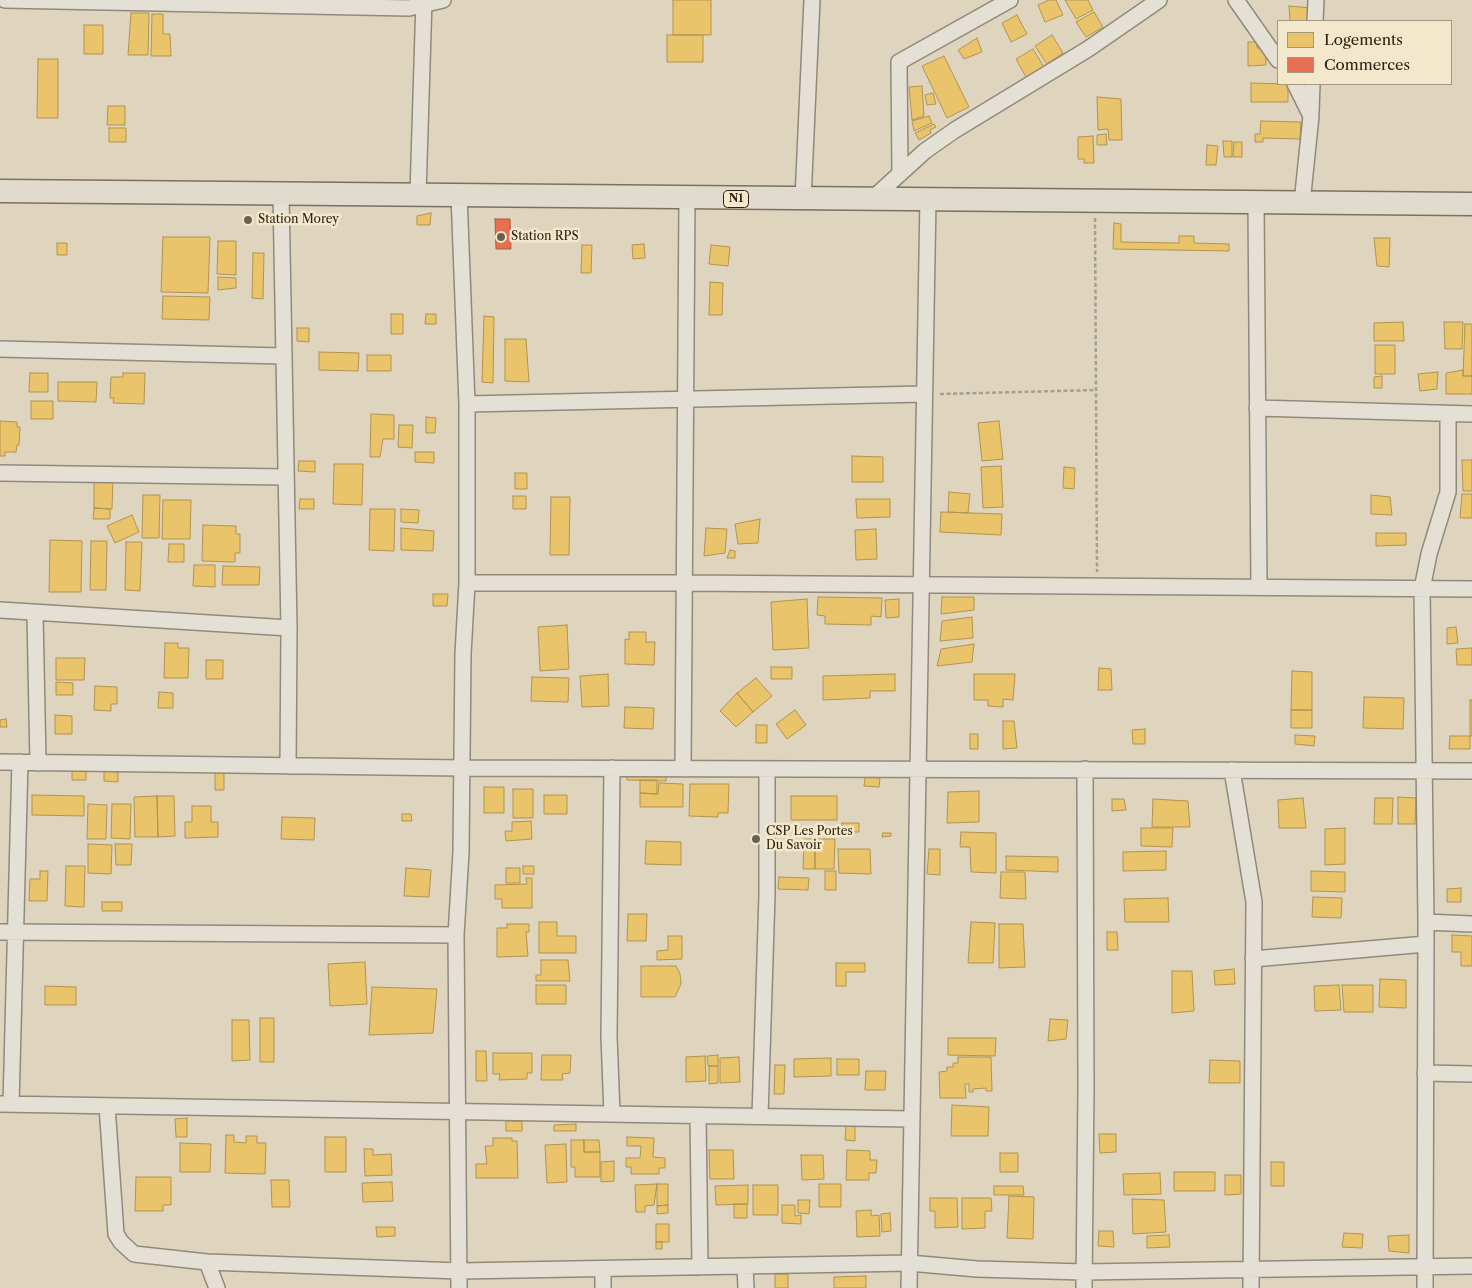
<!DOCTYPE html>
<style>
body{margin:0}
#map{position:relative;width:1472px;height:1288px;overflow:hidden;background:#dfd5be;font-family:"Libre Caslon Text",serif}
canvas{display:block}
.legend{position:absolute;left:1277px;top:20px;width:175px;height:65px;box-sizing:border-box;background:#f3e8cc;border:1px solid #a49882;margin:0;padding:6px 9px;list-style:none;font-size:15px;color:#2d2112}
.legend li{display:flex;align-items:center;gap:10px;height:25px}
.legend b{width:25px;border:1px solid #a49882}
</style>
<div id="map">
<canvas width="1472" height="1288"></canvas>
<ul class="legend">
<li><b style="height:14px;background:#e9c46a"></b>Logements</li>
<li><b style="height:14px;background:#e76f51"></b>Commerces</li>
</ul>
</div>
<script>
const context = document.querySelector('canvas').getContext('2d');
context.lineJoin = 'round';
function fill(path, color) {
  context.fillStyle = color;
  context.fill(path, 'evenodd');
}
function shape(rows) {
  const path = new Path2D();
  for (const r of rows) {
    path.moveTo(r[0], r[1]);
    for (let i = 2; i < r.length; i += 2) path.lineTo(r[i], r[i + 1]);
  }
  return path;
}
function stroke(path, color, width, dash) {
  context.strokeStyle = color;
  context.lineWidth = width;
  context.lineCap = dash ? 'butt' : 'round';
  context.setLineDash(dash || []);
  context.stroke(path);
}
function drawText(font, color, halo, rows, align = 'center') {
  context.font = font + ' "Libre Caslon Text",serif';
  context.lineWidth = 5;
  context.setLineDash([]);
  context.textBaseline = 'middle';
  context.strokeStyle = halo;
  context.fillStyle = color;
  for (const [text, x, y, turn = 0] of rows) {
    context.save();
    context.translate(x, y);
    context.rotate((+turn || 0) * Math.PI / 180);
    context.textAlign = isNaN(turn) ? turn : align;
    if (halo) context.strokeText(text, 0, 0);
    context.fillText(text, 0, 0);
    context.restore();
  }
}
const homes = shape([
 [673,0,711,0,711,35,673,35,673,0],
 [1049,0,1056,0,1063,15,1045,22,1038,5,1049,0],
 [1065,0,1088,0,1093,10,1076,19,1065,0],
 [1289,6,1311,8,1310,21,1290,21,1289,6],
 [1094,12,1103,27,1086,37,1076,22,1094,12],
 [131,13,149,13,148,55,128,55,131,13],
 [152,14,163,14,163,34,170,34,171,56,151,56,152,14],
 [1017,15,1027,34,1011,42,1002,23,1017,15],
 [84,25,103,25,103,54,84,54,84,25],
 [667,35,703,35,703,62,667,62,667,35],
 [1052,35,1063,53,1047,64,1035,46,1052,35],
 [977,38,982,52,964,59,958,50,977,38],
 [1248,42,1257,42,1257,48,1265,48,1266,65,1248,66,1248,42],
 [1033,49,1044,67,1026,77,1016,59,1033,49],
 [944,56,969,107,947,118,922,66,944,56],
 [38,59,58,59,58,118,37,118,38,59],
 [1251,83,1288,84,1288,102,1251,102,1251,83],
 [922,86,924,116,912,120,909,87,922,86],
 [933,93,936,104,927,105,925,95,933,93],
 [1097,97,1121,99,1122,140,1109,140,1108,129,1098,130,1097,97],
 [108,106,125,106,125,125,107,125,108,106],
 [929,116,932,123,914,131,912,121,929,116],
 [1261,121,1301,122,1300,139,1263,138,1263,142,1255,142,1255,134,1260,134,1261,121],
 [934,124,936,127,930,130,931,133,919,140,915,133,934,124],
 [109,128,126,128,126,142,109,142,109,128],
 [1106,134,1107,145,1097,145,1097,135,1106,134],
 [1093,136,1094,163,1084,163,1084,159,1078,159,1078,137,1093,136],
 [1223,141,1232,141,1232,157,1224,157,1223,141],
 [1234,142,1242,142,1242,157,1233,157,1234,142],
 [1207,145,1218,146,1216,165,1206,165,1207,145],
 [431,213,430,225,417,225,417,216,431,213],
 [1114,223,1121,224,1121,242,1179,243,1179,236,1194,236,1194,243,1229,244,1229,251,1113,249,1114,223],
 [163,237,210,237,208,293,161,292,163,237],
 [1374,238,1390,238,1389,267,1377,266,1374,238],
 [218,241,236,241,236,275,217,274,218,241],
 [57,243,67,243,67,255,57,255,57,243],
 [644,244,645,258,633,259,632,245,644,244],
 [582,245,592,245,591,273,581,273,582,245],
 [711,245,730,247,728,266,709,264,711,245],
 [253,253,264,253,263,299,252,298,253,253],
 [218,277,236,278,236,288,218,290,218,277],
 [710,282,723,283,722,315,709,315,710,282],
 [163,296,210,297,209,320,162,319,163,296],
 [391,314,403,314,403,334,391,334,391,314],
 [426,314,436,314,436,324,425,324,426,314],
 [484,316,494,317,493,383,482,382,484,316],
 [1403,322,1404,341,1374,341,1374,323,1403,322],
 [1444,322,1463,322,1462,349,1445,349,1444,322],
 [1465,324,1472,324,1472,376,1463,376,1465,324],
 [297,328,309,328,309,342,297,341,297,328],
 [505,339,526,339,529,382,505,381,505,339],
 [1375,345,1395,345,1395,374,1375,374,1375,345],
 [319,352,359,353,358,371,319,370,319,352],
 [367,355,391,355,391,371,367,371,367,355],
 [1463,370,1463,376,1472,376,1472,394,1446,394,1446,373,1463,370],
 [1438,372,1437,389,1420,391,1418,374,1438,372],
 [30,373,48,373,48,392,29,392,30,373],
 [123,373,145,373,144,404,113,403,114,398,110,398,111,377,123,377,123,373],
 [1382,376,1382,388,1374,388,1374,377,1382,376],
 [58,382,97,382,96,402,58,401,58,382],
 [31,401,53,401,53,419,31,419,31,401],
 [371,414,394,415,394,439,383,439,380,457,370,457,371,414],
 [426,417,436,418,435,433,426,433,426,417],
 [0,421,17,422,17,427,20,427,19,445,17,445,16,452,5,452,5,456,0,456,0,421],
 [999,421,1003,459,982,461,978,423,999,421],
 [399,425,413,425,412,448,398,447,399,425],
 [415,452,434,452,434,463,415,462,415,452],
 [852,456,883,457,883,482,852,482,852,456],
 [1462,460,1472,460,1472,491,1463,491,1462,460],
 [299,461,315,461,315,472,298,471,299,461],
 [334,464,363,464,362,505,333,504,334,464],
 [1001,466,1003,507,983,508,981,467,1001,466],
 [1064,467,1075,468,1074,489,1063,488,1064,467],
 [515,473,527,473,527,489,515,489,515,473],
 [94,480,113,480,112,509,94,508,94,480],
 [949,492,970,494,968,513,948,512,949,492],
 [1462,494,1472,494,1472,518,1460,518,1462,494],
 [143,495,160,495,159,538,142,538,143,495],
 [1371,495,1390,497,1392,515,1371,514,1371,495],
 [513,496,526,496,526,509,513,509,513,496],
 [551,497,570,497,569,555,550,555,551,497],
 [300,499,314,499,314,509,299,509,300,499],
 [856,499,890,499,890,517,857,518,856,499],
 [163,500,191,500,190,539,162,539,163,500],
 [94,508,110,509,110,519,93,519,94,508],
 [370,509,395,509,394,551,369,550,370,509],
 [401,509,419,510,418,523,401,522,401,509],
 [941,512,1002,514,1001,535,940,532,941,512],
 [132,515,139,532,115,543,107,526,132,515],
 [760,519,758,543,738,544,735,524,760,519],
 [203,525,236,526,236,534,240,534,240,553,235,553,235,562,202,561,203,525],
 [401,528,434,531,433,551,401,550,401,528],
 [706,528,727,529,725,553,704,556,706,528],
 [876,529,877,559,856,560,855,530,876,529],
 [1376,533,1406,533,1406,545,1376,546,1376,533],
 [50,540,82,541,81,592,49,592,50,540],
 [91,541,107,541,106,590,90,590,91,541],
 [126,542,142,542,140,591,125,590,126,542],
 [169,544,184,544,184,562,168,562,169,544],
 [730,550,735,551,735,558,727,558,730,550],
 [194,565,215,565,215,587,193,586,194,565],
 [223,566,260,567,259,585,222,585,223,566],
 [433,594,448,594,447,606,433,606,433,594],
 [818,597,882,598,881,617,871,616,871,625,825,624,825,616,817,615,818,597],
 [942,597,974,597,974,610,941,614,942,597],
 [807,599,809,648,773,650,771,602,807,599],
 [899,599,899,617,886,618,885,600,899,599],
 [972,617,973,638,940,641,942,621,972,617],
 [567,625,569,669,540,671,538,627,567,625],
 [1456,627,1458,643,1447,644,1447,628,1456,627],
 [629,632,646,632,646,642,655,642,654,665,625,664,625,639,629,640,629,632],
 [165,643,178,643,178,648,189,648,188,678,164,678,165,643],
 [974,644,972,662,937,666,941,649,974,644],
 [1472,648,1472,665,1457,665,1456,649,1472,648],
 [56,658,85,658,84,680,56,680,56,658],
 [206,660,223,660,223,679,206,679,206,660],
 [771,667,792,667,792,679,771,679,771,667],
 [1099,668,1111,669,1112,690,1098,690,1099,668],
 [1292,671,1312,672,1312,710,1291,710,1292,671],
 [608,674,609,706,582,707,580,676,608,674],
 [895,674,895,691,870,691,870,698,823,700,823,676,895,674],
 [974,674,1015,674,1013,700,1003,699,1003,707,988,706,988,700,974,700,974,674],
 [532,677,569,678,568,702,531,701,532,677],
 [756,678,772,696,753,712,737,693,756,678],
 [56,682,73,683,73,695,56,695,56,682],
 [95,686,117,687,117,704,111,704,111,711,94,710,95,686],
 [159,692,173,693,173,708,158,708,159,692],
 [737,693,753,712,736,727,720,711,737,693],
 [1364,697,1404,698,1403,729,1363,728,1364,697],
 [1470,700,1472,700,1472,736,1470,736,1470,700],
 [625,707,654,708,653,729,624,728,625,707],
 [795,710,806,725,787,739,776,724,795,710],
 [1291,710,1312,710,1312,728,1291,728,1291,710],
 [55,715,72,716,72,734,55,734,55,715],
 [6,719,7,727,0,727,0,720,6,719],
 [1003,721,1014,721,1017,748,1003,749,1003,721],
 [756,725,767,725,767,743,756,743,756,725],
 [1145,729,1145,744,1133,744,1132,730,1145,729],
 [970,734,978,734,978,749,970,749,970,734],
 [1295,735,1315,736,1314,746,1295,744,1295,735],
 [1450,736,1470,736,1470,749,1449,749,1450,736],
 [72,770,86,770,86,780,72,780,72,770],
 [104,771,118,772,118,782,104,781,104,771],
 [215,771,224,771,224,790,215,790,215,771],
 [627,771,666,771,666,781,627,780,627,771],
 [865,777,880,778,879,787,864,786,865,777],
 [640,780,657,780,657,794,640,793,640,780],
 [659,783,683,784,683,807,640,807,640,793,658,794,659,783],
 [690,784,729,784,728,813,718,813,718,817,689,816,690,784],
 [484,787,504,787,504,813,484,813,484,787],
 [513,789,533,789,533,818,513,818,513,789],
 [979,791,979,822,947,823,948,792,979,791],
 [32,795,84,796,84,816,32,815,32,795],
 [544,795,567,795,567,814,544,814,544,795],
 [157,796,158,837,135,837,134,797,157,796],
 [157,796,174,796,175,836,158,837,157,796],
 [791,796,837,796,837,820,791,820,791,796],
 [1398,797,1416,798,1415,824,1398,824,1398,797],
 [1303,798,1306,828,1279,828,1278,800,1303,798],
 [1375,798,1393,798,1392,824,1374,824,1375,798],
 [1112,799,1124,799,1126,810,1112,811,1112,799],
 [1153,799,1188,801,1190,827,1152,827,1153,799],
 [88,804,107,805,106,839,87,839,88,804],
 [112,804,131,804,130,839,111,838,112,804],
 [192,806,211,806,211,822,218,822,218,837,185,838,185,822,192,822,192,806],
 [402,814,411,814,412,821,402,821,402,814],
 [282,817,315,818,314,840,281,839,282,817],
 [531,821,532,839,506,841,505,831,512,831,512,822,531,821],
 [842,823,859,823,859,832,842,832,842,823],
 [1141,828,1173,828,1172,847,1141,846,1141,828],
 [1345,828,1345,864,1325,865,1325,829,1345,828],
 [961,832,996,833,996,873,971,872,970,847,960,847,961,832],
 [883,833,891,833,891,836,882,837,883,833],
 [804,839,815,839,815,869,803,869,804,839],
 [815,839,835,839,834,869,815,869,815,839],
 [646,841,681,842,681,865,645,864,646,841],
 [88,844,112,845,111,874,88,873,88,844],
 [115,844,132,844,131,865,116,865,115,844],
 [838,849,870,849,871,874,839,873,838,849],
 [929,849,940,849,940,875,927,874,929,849],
 [1166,851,1166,870,1123,871,1123,852,1166,851],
 [1006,856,1058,857,1058,872,1006,870,1006,856],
 [66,866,85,866,84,907,65,906,66,866],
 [523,866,534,866,534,874,523,874,523,866],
 [406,868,431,870,429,897,404,896,406,868],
 [506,868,520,868,520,883,506,883,506,868],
 [40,871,48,871,47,901,29,901,30,879,40,879,40,871],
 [825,871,836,871,836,890,825,890,825,871],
 [1311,871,1345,872,1345,892,1311,891,1311,871],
 [1001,872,1025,872,1026,899,1000,898,1001,872],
 [779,877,809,878,808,890,778,889,779,877],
 [526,878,532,878,532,908,502,908,502,899,495,899,495,885,527,884,526,878],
 [1461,888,1461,902,1447,902,1447,889,1461,888],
 [1313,897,1342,898,1341,918,1312,917,1313,897],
 [1168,898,1169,922,1125,922,1124,899,1168,898],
 [102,902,122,902,122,911,102,911,102,902],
 [628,914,647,914,646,941,627,941,628,914],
 [539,922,557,922,557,936,576,936,576,953,539,953,539,922],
 [971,922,995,923,993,963,968,963,971,922],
 [507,924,529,924,529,932,526,932,528,956,497,957,497,928,507,928,507,924],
 [999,924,1023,924,1025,967,999,968,999,924],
 [1107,932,1117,932,1118,950,1107,950,1107,932],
 [1452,935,1472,936,1472,966,1461,966,1461,952,1452,952,1452,935],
 [668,936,682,936,682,959,657,960,657,951,668,950,668,936],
 [541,960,568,960,570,981,536,981,536,975,541,975,541,960],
 [365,962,367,1004,330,1006,328,964,365,962],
 [836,963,865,963,865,972,846,972,846,986,836,986,836,963],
 [641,966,676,966,680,974,681,984,675,997,641,997,641,966],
 [1234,969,1235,984,1215,985,1214,971,1234,969],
 [1172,971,1192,971,1194,1011,1172,1013,1172,971],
 [1380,979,1406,980,1406,1008,1379,1007,1380,979],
 [536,985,566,985,566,1004,536,1004,536,985],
 [1339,985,1341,1010,1315,1011,1314,986,1339,985],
 [1342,985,1373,985,1373,1012,1344,1012,1342,985],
 [45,986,76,987,76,1005,45,1005,45,986],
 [372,987,437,989,433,1033,369,1035,372,987],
 [260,1018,274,1018,274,1062,260,1062,260,1018],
 [1050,1019,1068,1020,1066,1039,1048,1041,1050,1019],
 [232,1020,249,1020,250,1060,232,1061,232,1020],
 [948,1038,996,1038,995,1056,948,1055,948,1038],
 [476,1051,486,1051,487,1081,476,1081,476,1051],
 [493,1053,532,1053,532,1073,527,1073,527,1079,499,1080,500,1074,493,1074,493,1053],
 [542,1055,571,1055,570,1073,562,1074,563,1080,541,1080,542,1055],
 [718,1055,718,1066,708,1066,707,1056,718,1055],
 [705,1056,706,1081,686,1082,686,1057,705,1056],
 [739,1057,740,1082,720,1083,720,1058,739,1057],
 [958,1057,991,1057,992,1091,986,1091,986,1088,973,1089,973,1092,969,1092,969,1084,965,1084,966,1098,940,1098,939,1072,947,1071,947,1067,953,1067,953,1063,958,1063,958,1057],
 [831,1058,831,1076,794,1077,794,1059,831,1058],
 [837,1059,859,1059,859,1075,837,1075,837,1059],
 [1210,1060,1240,1061,1240,1083,1209,1083,1210,1060],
 [775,1065,785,1065,784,1094,774,1094,775,1065],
 [709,1066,718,1066,718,1083,709,1084,709,1066],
 [866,1071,886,1071,885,1090,865,1090,866,1071],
 [952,1105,989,1107,988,1136,951,1136,952,1105],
 [187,1118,187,1137,176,1137,175,1119,187,1118],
 [506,1121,522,1121,522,1131,506,1131,506,1121],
 [576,1124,576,1131,554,1131,554,1125,576,1124],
 [846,1125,855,1125,855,1141,845,1140,846,1125],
 [1099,1134,1116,1134,1116,1152,1100,1153,1099,1134],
 [226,1135,234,1135,234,1142,246,1143,246,1136,257,1136,257,1143,266,1143,265,1174,225,1173,226,1135],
 [325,1137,346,1137,346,1172,325,1172,325,1137],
 [627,1137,654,1138,653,1157,665,1158,665,1168,659,1168,659,1174,631,1174,631,1167,626,1167,626,1158,640,1158,641,1146,627,1146,627,1137],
 [493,1138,512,1138,512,1141,517,1141,518,1178,476,1178,476,1164,487,1164,485,1146,493,1146,493,1138],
 [571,1140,584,1140,584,1152,600,1152,600,1177,575,1177,575,1167,571,1167,571,1140],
 [584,1140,599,1140,600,1152,584,1152,584,1140],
 [180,1143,211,1144,210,1172,180,1172,180,1143],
 [566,1144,567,1182,547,1183,545,1145,566,1144],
 [364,1149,373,1149,373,1155,391,1154,392,1175,365,1176,364,1149],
 [709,1150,733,1150,734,1179,710,1179,709,1150],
 [847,1150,870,1151,870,1160,877,1160,876,1173,869,1173,869,1180,846,1180,847,1150],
 [1000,1153,1018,1153,1018,1172,1000,1172,1000,1153],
 [801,1155,823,1155,824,1179,802,1180,801,1155],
 [614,1161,614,1181,601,1182,601,1162,614,1161],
 [1271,1162,1284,1162,1284,1186,1271,1186,1271,1162],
 [1174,1172,1215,1172,1215,1191,1174,1191,1174,1172],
 [1160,1173,1161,1194,1124,1195,1123,1174,1160,1173],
 [1225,1175,1241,1175,1241,1194,1225,1195,1225,1175],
 [136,1177,171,1177,171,1205,163,1205,163,1211,135,1211,136,1177],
 [271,1180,289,1180,290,1207,272,1207,271,1180],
 [392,1182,393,1201,363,1202,362,1183,392,1182],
 [657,1184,654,1205,645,1206,645,1212,636,1212,635,1185,657,1184],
 [657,1184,668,1184,668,1205,657,1206,657,1184],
 [819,1184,841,1184,841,1207,819,1207,819,1184],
 [748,1185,748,1204,716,1205,715,1186,748,1185],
 [753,1185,778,1185,778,1215,753,1215,753,1185],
 [994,1186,1023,1186,1024,1195,994,1195,994,1186],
 [1009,1196,1034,1197,1033,1239,1007,1238,1009,1196],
 [930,1198,957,1198,958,1227,935,1228,935,1211,930,1211,930,1198],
 [962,1198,991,1198,992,1211,985,1211,985,1228,962,1229,962,1198],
 [1132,1199,1164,1200,1166,1232,1133,1234,1132,1199],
 [798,1200,810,1200,809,1214,798,1213,798,1200],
 [734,1204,747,1204,747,1218,734,1218,734,1204],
 [668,1205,668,1213,657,1214,657,1206,668,1205],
 [782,1205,795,1205,795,1216,801,1215,801,1224,782,1223,782,1205],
 [871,1210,871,1216,879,1215,880,1236,857,1237,856,1211,871,1210],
 [890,1213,891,1231,882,1232,881,1214,890,1213],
 [656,1224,669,1224,669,1242,656,1242,656,1224],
 [376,1227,395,1227,395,1236,377,1237,376,1227],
 [1099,1231,1113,1231,1114,1247,1098,1246,1099,1231],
 [1344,1233,1363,1234,1362,1248,1342,1247,1344,1233],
 [1169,1235,1170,1247,1147,1248,1147,1236,1169,1235],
 [1409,1235,1409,1253,1389,1251,1388,1236,1409,1235],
 [656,1242,662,1242,662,1249,656,1249,656,1242],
 [775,1274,788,1274,788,1288,775,1288,775,1274],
 [866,1276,866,1288,834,1288,834,1277,866,1276]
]);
fill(homes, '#e9c46a');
stroke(homes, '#b19350', 1);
const shops = shape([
 [495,219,510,219,511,249,496,249,495,219]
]);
fill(shops, '#e76f51');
stroke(shops, '#af583e', 1);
const street = shape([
 [5,0,409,8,443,0],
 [1236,0,1278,60],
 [1315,21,1316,0],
 [1295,84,1311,116,1302,203],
 [1311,112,1312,84],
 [900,174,899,62,1010,0],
 [418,194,424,0],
 [281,195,289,628,288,766],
 [459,195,467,404,467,583,463,654,461,852,456,935,459,1288],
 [803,199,812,0],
 [871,200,925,151,955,130,1088,49,1159,0],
 [1256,203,1259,587],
 [0,349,283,356],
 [467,404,924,394],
 [1257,408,1472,414],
 [0,473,285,477],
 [467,583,684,583,1472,589],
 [0,610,289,628],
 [35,614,38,763],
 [0,762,462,768,1472,771],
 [683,769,687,198],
 [1232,770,1254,902,1251,1288],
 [1426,922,1472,924],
 [0,932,456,935],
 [1253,959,1426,944],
 [1425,1073,1472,1074],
 [0,1104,912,1119],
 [11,1104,20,762],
 [107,1106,116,1234,121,1242,134,1254,207,1262,460,1271,909,1263,977,1269,1084,1272,1472,1266],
 [612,1114,609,1036,612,768],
 [698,1116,700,1267],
 [760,1116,767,895,767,769],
 [207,1262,217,1288],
 [745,1266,746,1288],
 [603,1269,603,1288],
 [909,1288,928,199],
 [1084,1288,1086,1089,1085,769],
 [1425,1288,1426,922,1422,589,1429,554,1448,492,1448,414]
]);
const primary = shape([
 [0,191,1472,204]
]);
stroke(street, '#918a7b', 18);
stroke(primary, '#787164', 25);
stroke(shape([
 [1095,218,1097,572],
 [940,394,1096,390]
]), '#a49f94', 2.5, [4, 2.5]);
stroke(street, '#e5e0d5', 15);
stroke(primary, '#e1dbcd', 22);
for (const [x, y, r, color] of [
 [248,220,5,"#6b604e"],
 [501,237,5,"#6b604e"],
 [756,839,5,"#6b604e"]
]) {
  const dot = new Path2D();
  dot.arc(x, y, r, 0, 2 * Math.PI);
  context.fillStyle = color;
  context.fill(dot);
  stroke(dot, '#f3e8cc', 2);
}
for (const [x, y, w] of [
 [736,199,25]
]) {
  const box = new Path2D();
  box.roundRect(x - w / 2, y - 8.5, w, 17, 4);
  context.fillStyle = '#f3e8cc';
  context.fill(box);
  stroke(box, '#2d2112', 1);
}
drawText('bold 11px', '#2d2112', null, [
 ["N1",736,199]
]);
drawText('12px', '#2d2112', '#f3e8cc', [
 ["Station Morey",258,220],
 ["Station RPS",511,237],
 ["CSP Les Portes",766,832],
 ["Du Savoir",766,846]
], 'left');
</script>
